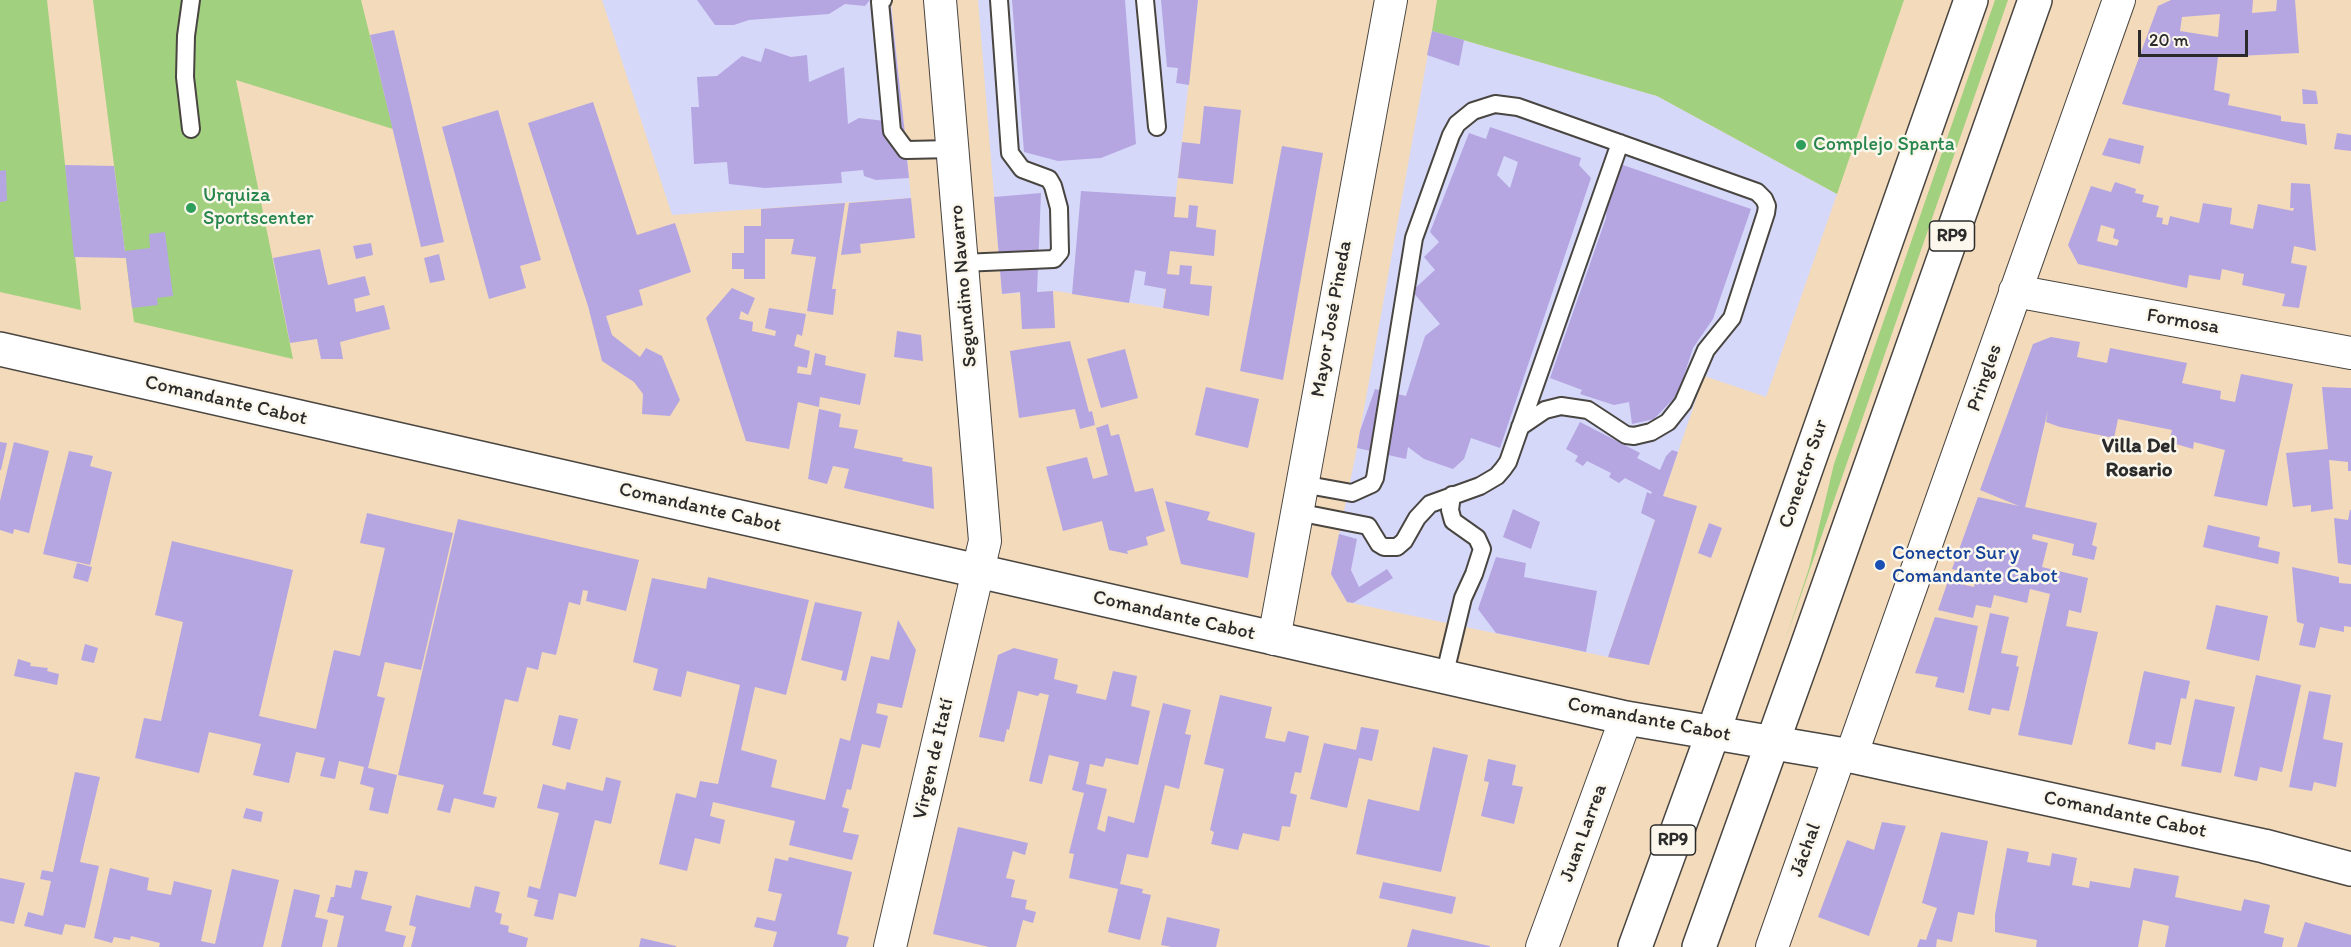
<!DOCTYPE html>
<meta charset="utf-8">
<style>
body{margin:0}
#map{position:relative;width:2351px;height:947px;overflow:hidden;background:#f3daba;font-family:Itim,sans-serif}
canvas{display:block}
.scale{position:absolute;left:2138px;top:30px;width:110px;height:27px;box-sizing:border-box;border:3px solid #2b2b2b;border-top:0;padding-left:8px;font-size:18px;line-height:21px;white-space:nowrap;color:#2b2b2b;-webkit-text-stroke:4px #fbf7ec;paint-order:stroke}
</style>
<div id="map">
<canvas width="2351" height="947"></canvas>
<div class="scale">20 m</div>
</div>
<script>
const context = document.querySelector('canvas').getContext('2d');
context.lineJoin = 'round';
function fill(path, color) {
  context.fillStyle = color;
  context.fill(path, 'evenodd');
}
function shape(rows) {
  const path = new Path2D();
  for (const r of rows) {
    path.moveTo(r[0], r[1]);
    for (let i = 2; i < r.length; i += 2) path.lineTo(r[i], r[i + 1]);
  }
  return path;
}
function stroke(path, color, width, dash) {
  context.strokeStyle = color;
  context.lineWidth = width;
  context.lineCap = dash ? 'butt' : 'round';
  context.setLineDash(dash || []);
  context.stroke(path);
}
function drawText(font, color, halo, rows, align = 'center') {
  context.font = font + ' Itim,sans-serif';
  context.lineWidth = 5;
  context.setLineDash([]);
  context.textBaseline = 'middle';
  context.strokeStyle = halo;
  context.fillStyle = color;
  for (const [text, x, y, turn = 0] of rows) {
    context.save();
    context.translate(x, y);
    context.rotate((+turn || 0) * Math.PI / 180);
    context.textAlign = isNaN(turn) ? turn : align;
    if (halo) context.strokeText(text, 0, 0);
    context.fillText(text, 0, 0);
    context.restore();
  }
}
fill(shape([
 [602,0,891,0,911,198,672,215],
 [978,0,1198,0,1163,308,1056,291,1002,294],
 [1432,31,1657,96,1837,194,1766,397,1704,376,1608,657,1347,602,1331,574,1357,448]
]), '#d6d8f9');
fill(shape([
 [0,0,47,0,81,310,0,292],
 [93,0,361,0,393,129,236,80,293,359,134,322],
 [1437,0,1904,0,1837,194,1657,96,1432,31],
 [1995,0,2008,0,1785,641,1809,568,1834,464]
]), '#a1d07e');
fill(shape([
 [697,0,870,0,865,6,845,4,829,14,749,20,734,25,715,25],
 [890,0,905,134,891,144,907,159,909,178,876,180,864,176,863,170,841,172,842,183,765,188,729,184,727,162,694,164,691,107,699,107,697,77,717,76,742,56,761,62,765,48,791,57,807,55,809,82,844,67,848,124,859,118,885,121,887,139,898,132,886,6],
 [1012,0,1125,0,1136,144,1101,158,1058,161,1024,152],
 [1161,0,1198,0,1189,85,1176,83,1178,68,1167,67],
 [2171,0,2253,0,2252,13,2276,11,2277,0,2295,0,2299,53,2218,57,2214,90,2230,94,2228,105,2281,116,2281,121,2305,124,2307,145,2122,104,2158,6],
 [2220,14,2218,37,2180,31,2182,17],
 [394,30,444,242,421,247,370,35],
 [1432,31,1464,40,1459,66,1427,55],
 [2302,89,2316,91,2318,104,2303,104],
 [593,102,637,235,675,223,691,272,639,290,643,305,606,316,612,335,640,357,646,348,662,356,680,400,670,416,642,414,643,394,634,382,602,361,588,306,528,123],
 [1204,106,1241,110,1233,184,1178,178,1182,142,1200,144],
 [498,110,541,260,520,266,526,288,489,299,442,127],
 [1490,127,1581,158,1579,165,1591,178,1500,448,1471,438,1464,459,1453,469,1424,459,1408,447,1406,459,1357,448,1360,431,1375,389,1406,396,1425,336,1440,324,1412,291,1435,270,1424,257,1439,242,1430,232,1469,133,1486,139],
 [1504,156,1518,162,1510,188,1497,175],
 [2337,133,2351,135,2351,151,2334,149],
 [2109,138,2144,146,2140,164,2102,155],
 [1282,146,1323,153,1283,380,1240,371],
 [1620,164,1751,209,1713,319,1693,348,1678,394,1654,419,1632,424,1629,402,1614,405,1580,394,1582,390,1550,378,1606,218,1607,202],
 [65,165,114,166,125,251,150,248,149,234,165,232,173,296,157,298,158,305,132,308,126,258,74,257],
 [6,170,7,201,0,202,0,171],
 [2115,182,2136,189,2135,193,2144,195,2142,202,2159,206,2156,217,2163,218,2162,224,2168,225,2170,216,2199,223,2203,203,2232,208,2230,224,2253,229,2258,204,2293,211,2294,208,2290,208,2291,183,2310,184,2316,251,2294,246,2291,263,2307,266,2299,308,2282,306,2285,294,2242,285,2244,274,2222,269,2220,280,2189,275,2187,288,2078,264,2068,245,2091,186,2111,192],
 [2101,225,2115,229,2113,238,2119,240,2117,246,2097,241],
 [1081,191,1176,197,1174,217,1188,218,1189,205,1198,206,1196,227,1216,230,1214,256,1170,251,1167,274,1179,275,1180,265,1192,266,1190,284,1212,286,1209,316,1163,308,1166,289,1144,285,1146,272,1135,270,1129,303,1072,294],
 [1041,193,1037,292,1053,291,1055,328,1022,329,1020,292,1002,294,994,197],
 [911,198,915,238,860,244,861,253,841,255,849,203],
 [845,203,832,289,836,289,833,315,807,311,816,257,791,254,794,239,765,239,765,279,744,279,744,269,732,269,732,253,744,253,744,226,761,226,761,209],
 [371,243,373,255,356,259,353,246],
 [320,249,328,285,365,276,370,295,354,299,356,312,384,305,390,329,340,342,343,359,321,359,317,339,290,343,273,258],
 [439,254,445,280,430,283,424,258],
 [732,288,755,298,748,315,741,311,739,319,753,322,752,331,775,336,776,331,765,328,769,308,806,314,802,336,797,334,794,346,810,351,807,368,798,366,797,373,811,375,815,353,826,356,825,365,866,374,860,405,820,397,819,407,798,402,789,449,746,441,706,318],
 [897,331,921,335,923,361,894,357],
 [2051,337,2080,342,2077,357,2107,363,2110,348,2187,363,2182,383,2221,391,2220,399,2235,402,2241,374,2293,384,2267,506,2214,496,2225,450,2194,442,2193,449,2169,442,2172,430,2118,419,2114,438,2060,427,2046,422,2048,410,2025,507,2097,523,2092,545,2097,547,2094,560,2072,555,2074,544,2033,534,2032,539,2048,543,2042,567,2088,578,2081,613,2069,610,2066,626,2098,632,2072,745,2018,735,2050,594,2030,589,2027,603,1994,595,1991,608,1976,605,1973,618,1938,610,1948,581,1974,587,1977,575,1952,569,1978,497,2019,506,1980,490,2033,344],
 [1070,341,1089,412,1092,411,1095,425,1080,429,1075,409,1019,418,1010,351],
 [1125,349,1138,398,1101,408,1087,359],
 [1206,387,1259,399,1248,448,1195,435],
 [2322,387,2351,388,2351,471,2348,471,2348,462,2329,460,2333,509,2311,512,2311,505,2293,507,2286,453,2328,449],
 [819,409,841,414,839,427,858,430,854,448,903,458,902,461,932,467,934,509,844,488,849,469,833,466,827,484,808,479],
 [1580,422,1640,453,1637,458,1660,470,1666,456,1672,450,1678,452,1663,496,1697,506,1649,665,1608,657,1655,520,1641,513,1647,492,1651,494,1652,492,1625,478,1619,483,1609,477,1611,473,1587,461,1583,466,1575,461,1578,456,1566,449],
 [1108,424,1111,436,1119,434,1135,492,1153,488,1165,531,1146,537,1148,545,1127,551,1128,554,1109,550,1102,521,1063,531,1046,467,1087,457,1093,479,1108,475,1096,428],
 [0,442,7,443,1,470,0,470],
 [14,442,49,451,29,533,14,529,13,534,0,530,0,501],
 [69,451,93,456,90,466,112,472,90,565,43,554],
 [1165,501,1210,512,1207,520,1255,533,1248,578,1181,564],
 [1513,509,1540,522,1531,549,1503,537],
 [2350,510,2351,510,2351,565,2338,563,2334,518,2348,520],
 [367,513,453,533,421,670,385,662,377,696,385,698,368,768,397,775,388,814,369,810,374,788,360,784,364,767,339,761,335,779,320,776,325,758,296,752,289,783,253,775,261,744,253,742,209,732,199,773,135,758,144,718,161,721,183,622,155,615,172,541,293,570,259,716,316,729,334,650,360,656,385,548,360,543],
 [458,519,639,560,626,611,586,601,588,591,583,590,580,605,569,602,556,655,542,652,538,670,527,667,518,702,505,699,483,794,497,797,494,808,454,798,450,813,437,810,444,785,398,775],
 [1709,523,1722,528,1711,558,1698,553],
 [2208,525,2260,537,2258,547,2280,552,2278,564,2203,547],
 [1339,534,1357,539,1351,570,1359,587,1387,569,1393,578,1353,603,1347,602,1331,574],
 [1496,557,1526,563,1524,577,1597,591,1586,652,1496,633,1478,609],
 [77,563,92,567,88,582,73,578],
 [2292,567,2339,577,2339,583,2351,584,2351,627,2344,626,2344,632,2320,627,2315,648,2299,645,2304,624,2297,622],
 [708,577,809,600,786,695,755,687,741,750,777,760,771,787,825,800,840,738,850,741,871,656,889,660,898,620,916,650,902,708,878,703,876,713,888,716,880,748,862,744,851,790,847,789,842,807,849,809,843,832,859,835,852,860,789,845,795,821,713,802,710,816,725,820,720,844,695,838,687,871,659,864,676,793,696,798,700,781,718,784,740,685,687,671,681,697,653,690,658,669,633,662,652,578,706,589],
 [815,602,862,612,846,681,841,680,843,671,801,660],
 [2216,605,2268,616,2259,661,2206,649],
 [1990,613,2009,617,2001,653,2018,656,2016,666,2019,667,2009,711,1992,708,1990,715,1968,710],
 [1935,617,1978,626,1964,693,1935,687,1938,677,1915,673],
 [85,644,98,648,94,663,81,660],
 [1014,648,1058,659,1054,679,1078,685,1076,693,1106,700,1113,671,1137,676,1131,706,1150,711,1138,765,1106,758,1103,767,1090,764,1086,784,1107,789,1097,829,1105,832,1108,816,1134,823,1163,703,1191,710,1185,734,1191,735,1179,789,1165,785,1148,858,1127,854,1120,884,1143,889,1142,893,1151,895,1140,940,1108,932,1118,889,1069,878,1074,854,1069,853,1084,793,1072,790,1079,762,1049,755,1042,784,1029,781,1049,695,1040,693,1038,696,1018,691,1009,730,1007,729,1004,742,979,737,998,655],
 [18,659,31,663,30,666,48,668,47,671,59,674,57,685,14,676],
 [2144,671,2190,681,2186,699,2181,698,2171,745,2156,742,2155,750,2128,744],
 [2256,675,2301,685,2282,772,2260,767,2257,781,2234,776],
 [2309,691,2331,695,2323,739,2343,743,2336,787,2314,782,2312,791,2289,787],
 [1220,695,1272,707,1265,738,1285,742,1288,731,1309,736,1301,773,1295,772,1290,793,1297,795,1290,827,1282,826,1279,841,1243,833,1238,850,1211,844,1214,832,1210,830,1224,769,1204,764],
 [2195,699,2235,707,2221,773,2181,766],
 [559,715,578,719,570,750,552,745],
 [1361,727,1379,730,1372,761,1359,758,1347,808,1310,799,1324,743,1356,750],
 [1433,747,1468,755,1441,872,1356,854,1368,799,1419,811],
 [1488,759,1516,765,1512,785,1523,787,1514,824,1481,816,1489,782,1484,781],
 [75,772,100,777,80,862,99,866,85,928,65,924,62,935,24,926,28,912,43,916,51,881,40,879,42,870,53,872],
 [606,777,621,781,611,824,595,820,576,897,559,893,553,920,534,916,538,900,527,897,529,886,540,889,559,813,537,808,543,784,565,790,567,782,603,791],
 [246,808,263,812,261,822,243,818],
 [1882,822,1906,826,1869,936,1818,917,1847,840,1874,850],
 [958,827,1028,843,1025,855,1013,851,1006,878,1015,880,1011,897,1027,900,1025,909,1036,912,1033,923,1023,920,1016,947,989,947,933,934],
 [1941,832,1988,841,1974,915,1958,912,1952,942,1937,939,1936,947,1917,947,1920,939,1926,940,1937,908,1922,903],
 [2007,848,2029,852,2027,862,2050,866,2052,853,2077,858,2072,885,2089,888,2090,881,2130,888,2134,868,2179,876,2175,897,2241,911,2244,899,2270,905,2264,933,2284,938,2282,947,2165,947,2169,926,2143,920,2138,947,2036,947,2037,940,1995,932,1995,915],
 [789,857,852,872,837,934,849,937,846,947,773,947,777,932,754,927,757,917,775,921,782,894,768,891,775,858,788,861],
 [110,868,149,878,147,890,171,895,174,881,212,890,201,941,215,944,232,869,279,880,263,947,159,947,160,943,131,936,130,940,114,937,112,943,94,938],
 [355,870,368,872,361,899,392,906,385,931,406,936,403,947,337,947,344,916,327,912,331,897,334,897,336,885,351,888],
 [0,878,25,883,14,924,0,921],
 [1383,882,1456,897,1452,914,1379,898],
 [475,886,500,892,495,912,502,914,500,924,509,926,508,932,528,938,526,947,411,947,416,927,409,925,416,895,470,908],
 [294,889,320,895,315,917,328,920,322,947,281,947],
 [1167,917,1220,929,1216,947,1172,947,1161,945],
 [2305,922,2351,935,2351,947,2297,947],
 [1412,929,1490,946,1490,947,1407,947],
 [641,938,676,946,676,947,639,947]
]), '#b5a6e2');
const lane = shape([
 [883,0,880,2,892,131,906,150,953,149],
 [1145,0,1157,127],
 [191,129,185,77,186,36,191,0],
 [962,263,1054,259,1060,252,1059,208,1053,186,1049,179,1022,169,1010,153,999,0],
 [1302,484,1352,493,1372,484,1375,478,1414,238,1451,135,1457,124,1473,111,1495,104,1518,107,1757,192,1764,199,1767,206,1766,213,1732,318,1706,350,1683,403,1668,422,1651,432,1634,436,1626,435,1588,410,1561,406,1545,410,1520,427],
 [1297,512,1368,526,1379,544,1384,547,1397,547,1404,541,1417,518,1430,504,1480,486,1497,476,1503,469,1508,462,1620,143],
 [1444,677,1463,598,1474,574,1482,549,1477,538,1453,521,1450,510,1452,495]
]);
const street = shape([
 [2015,291,2351,353],
 [1274,639,1391,0],
 [1851,756,2119,0],
 [890,947,985,541,940,0],
 [1542,947,1626,718],
 [1772,947,1840,754]
]);
const secondary = shape([
 [0,349,1626,718,1851,756,2264,846,2351,869]
]);
const primary = shape([
 [1635,947,1713,733,1971,0],
 [1699,947,1805,652,2035,0]
]);
stroke(lane, '#494540', 20);
stroke(street, '#494540', 34);
stroke(secondary, '#494540', 36);
stroke(primary, '#494540', 36);
stroke(lane, '#fff', 16);
stroke(street, '#fff', 32);
stroke(secondary, '#fff', 33);
stroke(primary, '#fff', 33);
for (const [x, y, r, color] of [
 [1801,145,6,"#2e9e5b"],
 [191,208,6,"#2e9e5b"],
 [1880,565,6,"#1a4fb4"]
]) {
  const dot = new Path2D();
  dot.arc(x, y, r, 0, 2 * Math.PI);
  context.fillStyle = color;
  context.fill(dot);
  stroke(dot, '#fbf7ec', 2);
}
for (const [x, y, w] of [
 [1952,236,45],
 [1673,840,45]
]) {
  const box = new Path2D();
  box.roundRect(x - w / 2, y - 15, w, 30, 4.5);
  context.fillStyle = '#fbf7ec';
  context.fill(box);
  stroke(box, '#2b2b2b', 1.5);
}
drawText('bold 18px', '#2b2b2b', null, [
 ["RP9",1952,236],
 ["RP9",1673,840]
]);
drawText('20px', '#27864d', '#fbf7ec', [
 ["Complejo Sparta",1813,145],
 ["Urquiza",203,196],
 ["Sportscenter",203,219]
], 'left');
drawText('20px', '#2b2b2b', '#fbf7ec', [
 ["Segundino Navarro",964,286,-95],
 ["Mayor José Pineda",1332,319,-80],
 ["Formosa",2183,322,10],
 ["Pringles",1985,378,-71],
 ["Comandante Cabot",226,401,13],
 ["Conector Sur",1804,474,-71],
 ["Comandante Cabot",700,508,13],
 ["Comandante Cabot",1174,616,13],
 ["Comandante Cabot",1649,720,11],
 ["Virgen de Itatí",934,759,-77],
 ["Comandante Cabot",2125,815,12],
 ["Juan Larrea",1584,833,-70],
 ["Jáchal",1806,850,-70]
]);
drawText('20px', '#164399', '#fbf7ec', [
 ["Conector Sur y",1892,554],
 ["Comandante Cabot",1892,577]
], 'left');
drawText('bold 21px', '#2b2b2b', '#fbf7ec', [
 ["Villa Del",2139,447],
 ["Rosario",2139,471]
]);
</script>
